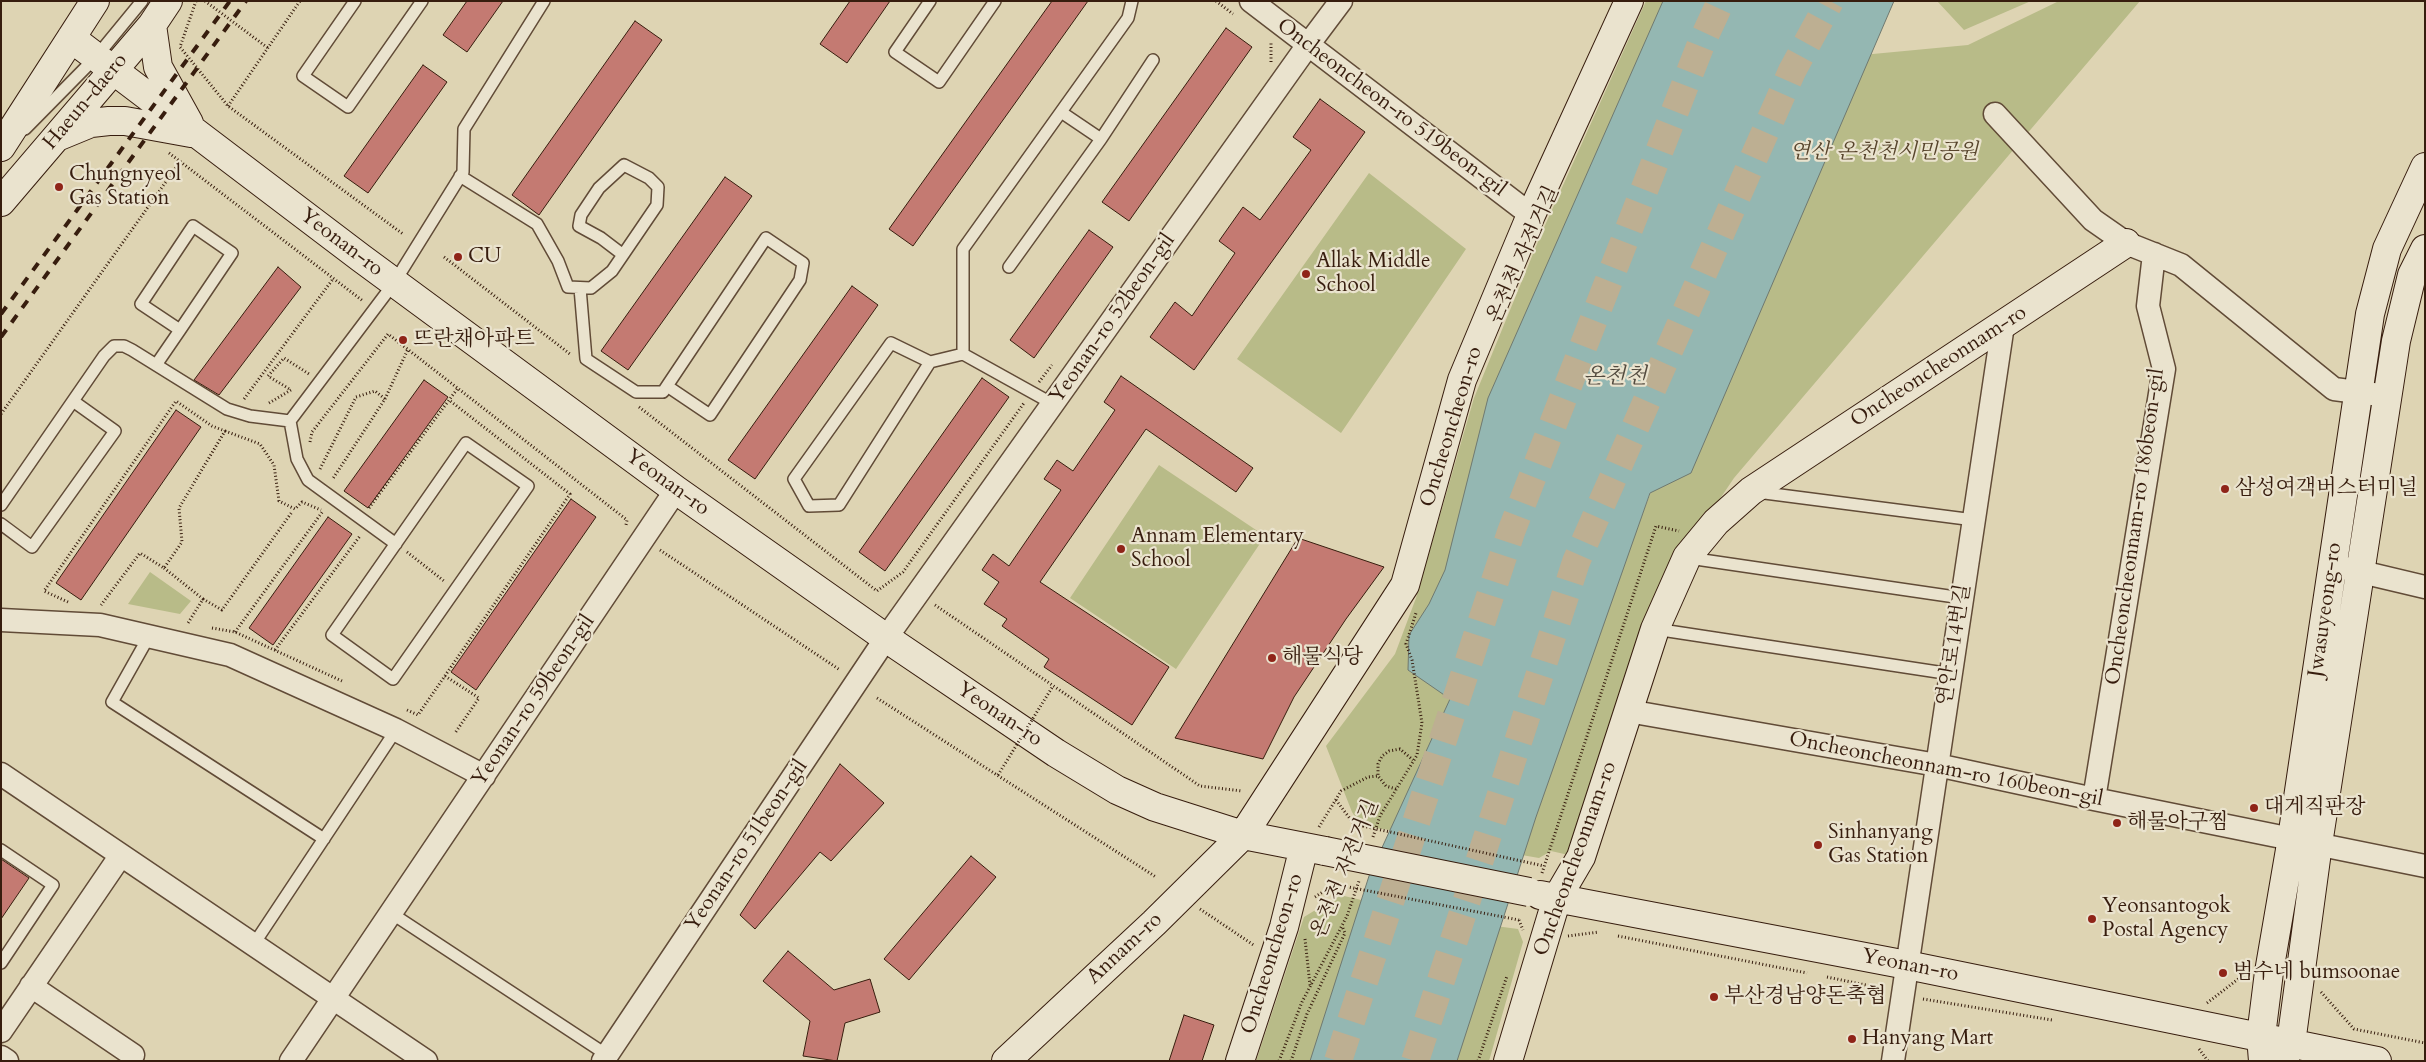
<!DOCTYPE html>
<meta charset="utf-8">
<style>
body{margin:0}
#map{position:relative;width:2426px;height:1062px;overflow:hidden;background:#ded4b3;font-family:Cardo,serif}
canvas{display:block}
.frame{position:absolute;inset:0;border:2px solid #371d0e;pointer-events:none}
</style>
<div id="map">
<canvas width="2426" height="1062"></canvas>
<div class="frame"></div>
</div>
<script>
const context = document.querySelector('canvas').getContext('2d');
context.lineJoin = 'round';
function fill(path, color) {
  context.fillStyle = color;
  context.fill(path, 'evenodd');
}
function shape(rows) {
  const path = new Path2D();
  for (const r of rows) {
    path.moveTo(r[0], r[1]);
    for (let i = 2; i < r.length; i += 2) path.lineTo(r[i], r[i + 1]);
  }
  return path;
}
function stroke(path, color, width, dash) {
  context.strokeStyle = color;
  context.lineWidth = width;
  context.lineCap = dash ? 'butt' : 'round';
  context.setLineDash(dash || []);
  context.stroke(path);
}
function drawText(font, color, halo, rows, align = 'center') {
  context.font = font + ' Cardo,"Noto Serif KR",serif';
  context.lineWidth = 4.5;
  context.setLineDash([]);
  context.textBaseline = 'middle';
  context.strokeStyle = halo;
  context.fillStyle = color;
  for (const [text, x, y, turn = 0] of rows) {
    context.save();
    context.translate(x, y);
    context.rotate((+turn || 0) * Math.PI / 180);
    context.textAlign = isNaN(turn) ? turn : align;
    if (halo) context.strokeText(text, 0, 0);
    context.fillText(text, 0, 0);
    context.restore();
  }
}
fill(shape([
 [1646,1,1695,1,1464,696,1404,832,1361,826,1352,812,1326,746,1395,654,1416,598,1474,398,1542,232],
 [1937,1,2031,1,1964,30],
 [2059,1,2140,1,1734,478,1707,518,1573,856,1551,851,1539,858,1510,853,1820,59,1968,45],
 [1369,173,1466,249,1341,433,1237,359],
 [1159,465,1265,536,1176,669,1070,598],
 [150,572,191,601,180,614,128,604],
 [1340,895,1370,902,1320,1061,1256,1061,1304,917],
 [1488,925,1518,929,1523,942,1489,1061,1445,1061]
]), '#b8bb88');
const water = shape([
 [1663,1,1894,1,1691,473,1650,493,1536,817,1457,1061,1310,1061,1369,876,1450,699,1408,670,1409,635,1429,604,1445,570,1488,398,1663,1]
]);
fill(water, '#94b7b2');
stroke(water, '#6f7970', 1);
const building = shape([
 [467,1,503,1,467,52,443,35,467,1],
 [850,1,890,1,847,63,820,44,850,1],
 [1052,1,1088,1,913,246,889,229,1052,1],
 [635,21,662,40,539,215,512,195,635,21],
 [1226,28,1252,47,1129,221,1102,202,1226,28],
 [423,65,447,82,368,193,344,176,423,65],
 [1320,99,1365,132,1194,370,1150,337,1175,302,1192,316,1235,253,1219,241,1243,207,1260,220,1311,150,1293,137,1320,99],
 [725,177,752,196,628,370,601,351,725,177],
 [1089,230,1113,247,1034,358,1010,340,1089,230],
 [278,267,301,287,219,395,194,380,278,267],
 [852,286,878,305,755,479,728,460,852,286],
 [1121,376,1253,468,1236,492,1146,429,1040,582,1169,667,1132,725,1044,667,1049,659,1002,626,1007,619,984,604,999,582,982,570,993,554,1009,566,1061,490,1044,479,1057,460,1073,471,1115,410,1104,402,1121,376],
 [982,378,1009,397,885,571,859,552,982,378],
 [424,380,448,397,368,508,344,491,424,380],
 [176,410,201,427,81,600,56,583,176,410],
 [571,499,596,517,476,690,451,672,571,499],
 [328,517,352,534,273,645,249,628,328,517],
 [1298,538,1384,567,1346,619,1294,697,1263,759,1175,738,1298,538],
 [840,764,884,803,831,861,820,852,755,929,740,915,840,764],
 [971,856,996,877,909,980,884,959,971,856],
 [1,859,29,878,1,919,1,859],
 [788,951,834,990,870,979,880,1012,845,1023,837,1061,803,1056,810,1021,763,981,788,951],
 [1184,1015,1214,1025,1202,1061,1169,1061,1184,1015]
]);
fill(building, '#c47a72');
stroke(building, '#371d0e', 1);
stroke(shape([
 [1338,1061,1511,532,1701,44,1721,1],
 [1415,1061,1576,562,1792,71,1830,1]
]), '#bdaf92', 28, [28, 14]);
const lane = shape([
 [355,1,303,76,348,107,422,1],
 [930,1,895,52,939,82,995,1],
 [25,129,96,57,142,1],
 [1101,139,1153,60],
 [460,176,537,224,558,261,568,287,591,288,612,271,657,205,658,187,649,178,624,165,599,188,581,215,579,226,601,238,622,254],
 [1009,267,1101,139,1061,112],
 [580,288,586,359,636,392,663,392,667,386,766,238,803,263,800,280,710,415,667,386],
 [963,354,963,249,1128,18,1132,1],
 [930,362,839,505,809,506,794,479,891,343,930,362,963,354,1053,404],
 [156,365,180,330,232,253,193,226,141,304,180,330],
 [466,443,528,486,393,679,332,635,466,443],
 [1757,492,1974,520],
 [1,505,104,356,114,346,124,346,132,350,227,409,250,416,290,421],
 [1,524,32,547,115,431,73,401],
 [396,544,308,480,297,459,290,421,394,283,463,172,464,129,544,1],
 [1689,558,1962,598],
 [1655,629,1951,674],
 [148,638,112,702,324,839],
 [1,850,53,885,1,963],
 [391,913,607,1055],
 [254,944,396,730]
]);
const street = shape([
 [1251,1,1531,215],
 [1995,114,2093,220,2126,243,2181,265,2334,389,2388,396],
 [2332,565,2425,587],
 [1,620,100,625,230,655,396,730,484,776],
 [1628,711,1937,765,2094,799,2425,866],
 [1,774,426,1061],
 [2094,799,2164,369,2148,306,2154,254],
 [31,986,133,1055],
 [1,1031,121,855],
 [1,1057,7,1061],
 [291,1061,676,490],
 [603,1061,886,638,1308,45,1341,1],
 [1893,1061,2003,325]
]);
const secondary = shape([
 [152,25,158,67,189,123],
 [71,38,361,258,676,490,886,638,1056,753,1117,790,1155,807,1243,835,1325,851],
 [57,137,91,123,109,121,125,121,191,133],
 [1,147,95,1],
 [1,202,152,25,168,1],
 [1540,895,1907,965,2377,1061],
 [2284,1059,2291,1043,2318,844,2396,341,2412,275,2425,249],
 [1006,1061,1154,923,1243,835,1405,585,1462,380,1531,215,1629,1],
 [1240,1061,1284,927,1304,847],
 [1508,1061,1557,898,1581,857,1655,629,1687,557,1716,522,1751,491,2126,243],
 [2263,1061,2261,1036,2269,972,2292,838,2370,314,2387,249,2425,167]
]);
stroke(lane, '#614b37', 14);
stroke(street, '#614b37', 25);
stroke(secondary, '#371d0e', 30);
stroke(shape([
 [196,1,180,47,228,106,403,234],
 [205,1,268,48],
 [1216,1,1233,14],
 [1271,62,1271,43],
 [228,106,300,1],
 [169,153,363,301],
 [444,257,570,354],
 [1039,382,1052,365],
 [244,399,333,279],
 [385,399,408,349],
 [269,403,291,390,268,376,284,358,309,374],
 [639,407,877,591,903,572,1024,403],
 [1,414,180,162],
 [225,431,260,444,274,465,279,501,295,509,302,502,321,510],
 [310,442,312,432,388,334,627,520,626,525],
 [320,469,356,397,375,391,385,399,332,480],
 [369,508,458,388],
 [660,550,840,670],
 [407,552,444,581],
 [164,568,203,599,188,623],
 [203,599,222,610,292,512],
 [68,602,44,591,176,401,212,426,225,431,179,508,182,542,164,568,140,553,101,605],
 [935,605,1200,786,1242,791],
 [212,628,235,632,342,681],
 [235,632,323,511],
 [275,650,360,536],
 [445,676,479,698,455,733],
 [877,698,1156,877],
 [407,710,418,715,570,494,449,400],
 [1396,789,1386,786,1378,776,1378,764,1382,756,1389,751,1400,749,1413,760],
 [1336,800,1354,824,1363,826],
 [1319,827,1341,791,1368,777,1378,776],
 [1373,837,1380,816,1417,755,1422,723,1412,660,1406,644,1416,613],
 [1542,873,1656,526,1679,531],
 [1315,897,1335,884,1343,886],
 [1200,909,1255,946],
 [1519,920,1523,930],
 [1568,936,1599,932],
 [1618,936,1807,973],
 [1305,939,1310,985],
 [1827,977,1880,988],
 [2321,992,2354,1029,2425,1043],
 [1923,999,2052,1020],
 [2207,1003,2246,973],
 [2199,1049,2208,1061],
 [1279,1061,1302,1002,1347,916,1359,881],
 [1291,1061,1307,1014,1345,933,1342,926],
 [1478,1061,1507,976]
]), '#371d0e', 3, [1, 2.5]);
stroke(lane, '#eae3ce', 11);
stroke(street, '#eae3ce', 22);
stroke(secondary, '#eae3ce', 28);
stroke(shape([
 [1,314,230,1],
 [1,337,246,1]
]), '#371d0e', 4, [9, 9]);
const secondaryBridge = shape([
 [1325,851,1529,892]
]);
stroke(secondaryBridge, '#371d0e', 30, []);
stroke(shape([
 [998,775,1053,686],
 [1363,826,1544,866],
 [1343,886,1519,920]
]), '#371d0e', 3, [1, 2.5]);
stroke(secondaryBridge, '#eae3ce', 28);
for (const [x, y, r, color] of [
 [59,187,5,"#8f2418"],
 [458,257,5,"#8f2418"],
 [1306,274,5,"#8f2418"],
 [403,340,5,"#8f2418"],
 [2225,489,5,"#8f2418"],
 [1121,549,5,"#8f2418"],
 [1272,658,5,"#8f2418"],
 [2254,808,5,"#8f2418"],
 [2117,823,5,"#8f2418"],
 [1818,845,5,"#8f2418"],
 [2092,919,5,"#8f2418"],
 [2223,973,5,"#8f2418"],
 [1714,997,5,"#8f2418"],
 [1852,1039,5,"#8f2418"]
]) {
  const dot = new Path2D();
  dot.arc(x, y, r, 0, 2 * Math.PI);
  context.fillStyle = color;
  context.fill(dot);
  stroke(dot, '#eae3ce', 2);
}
drawText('21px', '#371d0e', '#eae3ce', [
 ["Haeun-daero",86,102,-50],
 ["Oncheoncheon-ro 519beon-gil",1391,108,37],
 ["Yeonan-ro",341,243,37],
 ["온천천 자전거길",1524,255,-66],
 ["Yeonan-ro 52beon-gil",1113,319,-55],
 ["Oncheoncheonnam-ro",1939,367,-33],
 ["Oncheoncheon-ro",1452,427,-73],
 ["Yeonan-ro",667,483,36],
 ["Oncheoncheonnam-ro 186beon-gil",2136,527,-82],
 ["Jwasuyeong-ro",2326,610,-82],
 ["연안로14번길",1955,645,-81],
 ["Yeonan-ro 59beon-gil",534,701,-56],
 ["Yeonan-ro",999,715,34],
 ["Oncheoncheonnam-ro 160beon-gil",1946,770,11],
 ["Yeonan-ro 51beon-gil",747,846,-56],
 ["Oncheoncheonnam-ro",1576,859,-70],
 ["온천천 자전거길",1346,869,-68],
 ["Annam-ro",1125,949,-43],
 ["Oncheoncheon-ro",1273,954,-73],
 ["Yeonan-ro",1910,966,11]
]);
drawText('italic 21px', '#57442c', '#eae3ce', [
 ["연산 온천천시민공원",1884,153]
]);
drawText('21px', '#371d0e', '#eae3ce', [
 ["Chungnyeol",69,175],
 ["Gas Station",69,199],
 ["CU",468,257],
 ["Allak Middle",1316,262],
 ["School",1316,286],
 ["뜨란채아파트",413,340],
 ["삼성여객버스터미널",2235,489],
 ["Annam Elementary",1131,537],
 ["School",1131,561],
 ["해물식당",1282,658],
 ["대게직판장",2264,808],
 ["해물아구찜",2127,823],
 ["Sinhanyang",1828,833],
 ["Gas Station",1828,857],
 ["Yeonsantogok",2102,907],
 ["Postal Agency",2102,931],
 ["범수네 bumsoonae",2233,973],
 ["부산경남양돈축협",1724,997],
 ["Hanyang Mart",1862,1039]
], 'left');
drawText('italic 22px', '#534b3f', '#eae3ce', [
 ["온천천",1615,378]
]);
</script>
